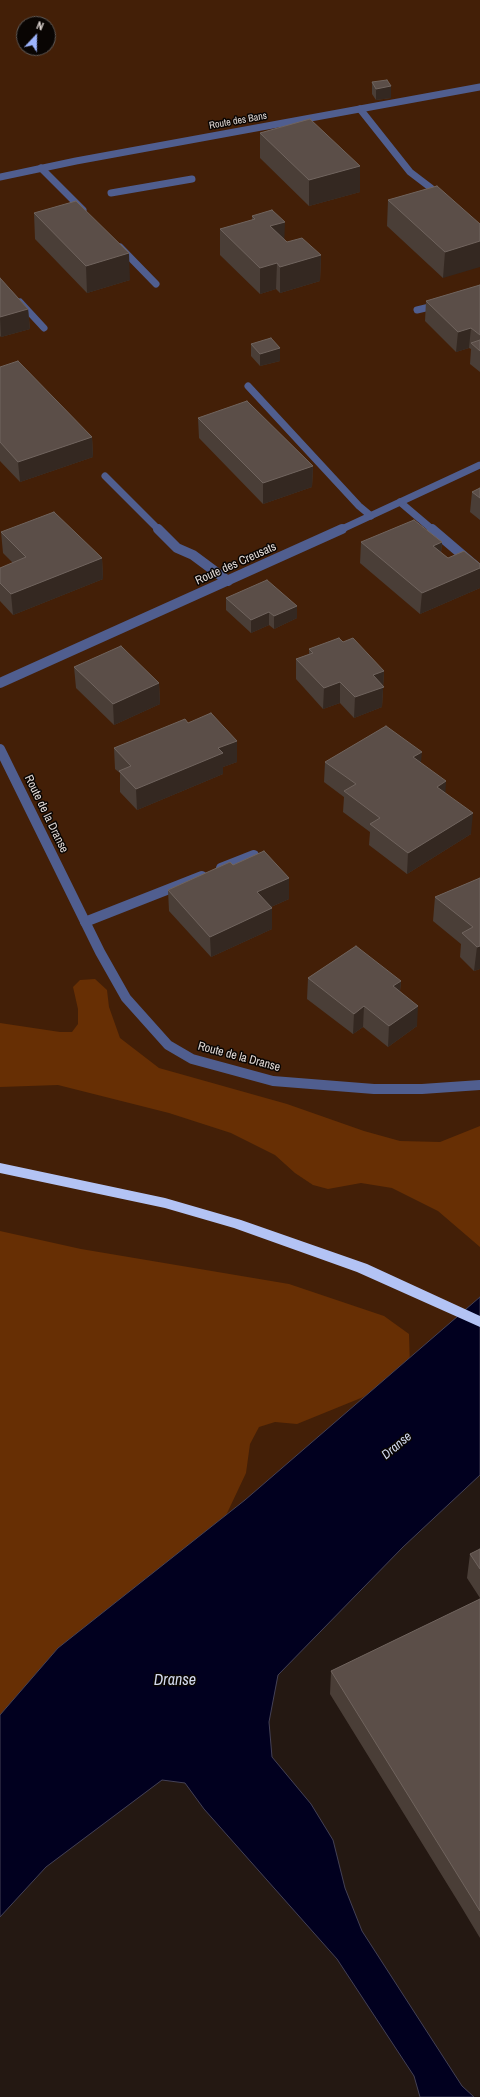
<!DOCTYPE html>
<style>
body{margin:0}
#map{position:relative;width:480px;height:2097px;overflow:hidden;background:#241812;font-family:"Archivo Narrow",sans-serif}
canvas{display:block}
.north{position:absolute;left:16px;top:16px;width:40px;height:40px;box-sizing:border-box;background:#090503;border:1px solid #5f5a57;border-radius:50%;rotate:22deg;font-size:11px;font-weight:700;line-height:16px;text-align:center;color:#e1d9d5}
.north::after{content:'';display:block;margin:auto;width:14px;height:18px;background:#9db4fd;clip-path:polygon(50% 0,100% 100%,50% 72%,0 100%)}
</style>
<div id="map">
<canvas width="480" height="2097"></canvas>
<div class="north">N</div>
</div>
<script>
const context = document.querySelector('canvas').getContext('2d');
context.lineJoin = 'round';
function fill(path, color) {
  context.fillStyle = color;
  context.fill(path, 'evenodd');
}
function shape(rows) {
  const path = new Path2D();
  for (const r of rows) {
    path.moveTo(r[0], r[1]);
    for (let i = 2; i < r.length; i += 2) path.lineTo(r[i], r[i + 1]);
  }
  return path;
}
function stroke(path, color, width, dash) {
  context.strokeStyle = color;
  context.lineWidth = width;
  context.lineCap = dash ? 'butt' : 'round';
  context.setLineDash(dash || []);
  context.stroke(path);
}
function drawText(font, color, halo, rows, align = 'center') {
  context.font = font + ' "Archivo Narrow",sans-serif';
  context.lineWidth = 3;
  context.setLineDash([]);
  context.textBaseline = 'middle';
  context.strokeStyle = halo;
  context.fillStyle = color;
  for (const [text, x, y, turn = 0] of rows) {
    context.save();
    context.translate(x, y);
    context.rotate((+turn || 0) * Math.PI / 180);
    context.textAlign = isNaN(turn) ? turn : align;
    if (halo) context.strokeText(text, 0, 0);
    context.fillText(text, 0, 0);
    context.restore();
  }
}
fill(shape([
 [0,0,480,0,480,1414,0,1831],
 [24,24,48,24,48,48,24,48]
]), '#431f07');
fill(shape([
 [95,979,107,990,109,1007,120,1038,159,1068,287,1104,364,1131,400,1141,440,1142,480,1126,480,1247,438,1211,392,1188,361,1183,328,1189,313,1185,295,1173,275,1155,231,1133,169,1113,58,1085,0,1087,0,1023,60,1032,72,1032,78,1024,78,1009,73,987,80,980],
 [0,1231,81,1249,289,1284,384,1316,409,1334,410,1366,388,1387,297,1424,275,1422,259,1427,250,1444,246,1473,213,1543,0,1723]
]), '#672f04');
const water = shape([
 [480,1297,480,1475,403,1547,278,1675,269,1722,272,1757,311,1804,333,1840,345,1888,362,1931,462,2086,474,2097,420,2097,414,2076,337,1959,204,1809,185,1783,162,1780,46,1867,0,1917,0,1715,58,1648,245,1500,480,1297]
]);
fill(water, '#01001f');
stroke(water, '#444156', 1);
stroke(shape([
 [360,109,410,172,431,188],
 [41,168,83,210],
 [111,193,192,179],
 [120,247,156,284],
 [20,302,44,328],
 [417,310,438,305],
 [248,386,359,506,371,516],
 [105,476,159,530],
 [400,502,433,530]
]), '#505e8f', 7);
stroke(shape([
 [158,529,177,548,193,555,228,581],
 [432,529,480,570],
 [221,868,254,855],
 [85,922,202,876]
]), '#505e8f', 10);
stroke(shape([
 [0,177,76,161,480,87],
 [340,530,480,465]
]), '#505e8f', 7);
stroke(shape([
 [0,683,342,529],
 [0,749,100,952,126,998,168,1045,192,1059,273,1081,374,1089,422,1089,480,1085]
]), '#505e8f', 10);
fill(shape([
 [0,1163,165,1198,241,1220,367,1264,480,1316,480,1327,357,1272,234,1228,165,1208,0,1173,0,1163]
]), '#b3c3f4');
fill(shape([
 [372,82,391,86,391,98,376,100,372,94],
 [260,133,360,166,360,192,309,206,260,158],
 [388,200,480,224,443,278,387,226],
 [34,213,130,280,87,293,35,239],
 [252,216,287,242,321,255,320,281,280,293,276,289,260,294,220,255,220,229,252,220],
 [0,278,28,309,30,329,1,337,0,336],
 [480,285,480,372,470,364,471,349,469,348,456,352,425,321,426,301],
 [251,344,280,361,260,366,251,356],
 [0,367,92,437,93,457,20,482,0,461],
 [198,418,313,466,312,487,263,504,199,438],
 [480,488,480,520,470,512,472,492],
 [1,532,102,558,103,579,13,615,0,601,0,568,13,563,3,553],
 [361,542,442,542,441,553,448,558,480,564,480,588,420,614,360,563],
 [226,598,297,606,297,618,274,629,269,625,251,633,226,610],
 [343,642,384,671,382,707,354,718,340,703,323,709,296,679,296,659,309,654,309,649],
 [74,667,159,683,160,704,114,725,76,688],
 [188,723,237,762,223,767,223,774,137,810,120,792,120,773,115,769,114,748],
 [325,762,421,763,445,793,471,834,407,874,369,845,370,832,343,812,344,797,324,782],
 [233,865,289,878,289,899,271,907,272,929,211,957,169,911,168,890],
 [480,878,480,969,474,971,460,957,461,944,433,921,435,897],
 [308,978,401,981,400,991,417,1026,388,1047,363,1027,353,1034,307,999],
 [480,1549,480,1598,467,1578,470,1554],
 [480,1599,480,1938,462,1908,330,1694,331,1671]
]), '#4a3e37');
fill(shape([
 [391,86,391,98,376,100,376,89],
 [360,166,360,192,309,206,309,180],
 [285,222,284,248,270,226],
 [480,241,480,267,443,278,445,252],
 [129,253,130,280,87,293,86,266],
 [321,255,320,281,280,293,280,267],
 [277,263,276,289,260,294,260,268],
 [28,309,30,329,1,337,0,317],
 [471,328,469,348,456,352,458,332],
 [280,348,280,361,260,366,260,354],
 [92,437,93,457,20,482,18,462],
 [313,466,312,487,263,504,263,483],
 [442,542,440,563,433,546],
 [102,558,103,579,13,615,11,594],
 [480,568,480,588,420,614,422,593],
 [297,606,297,618,274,629,274,616],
 [269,612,269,625,251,633,251,620],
 [384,671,382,707,354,718,355,697,373,675],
 [340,682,340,703,323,709,324,688],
 [159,683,160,704,114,725,113,704],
 [237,741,237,762,223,767,223,774,137,810,136,789,218,748],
 [422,752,420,772,413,757],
 [446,781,445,802,437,787],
 [473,813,471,834,407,874,408,853],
 [289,878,289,899,257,913,257,892],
 [272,908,272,929,211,957,210,937],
 [480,946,480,969,474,971,477,947],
 [401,981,399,1001,393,986],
 [364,1006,363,1027,353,1034,354,1014],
 [418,1006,417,1026,388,1047,389,1026]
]), '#342821');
const building = shape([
 [387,80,391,86,376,89,372,82,387,80],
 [310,119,360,166,309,180,260,133,310,119],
 [437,186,480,224,480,241,445,252,388,200,437,186],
 [76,201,129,253,86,266,34,213,76,201],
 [272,210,285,222,270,226,287,242,302,238,321,255,280,267,277,263,260,268,220,229,255,219,252,216,272,210],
 [0,278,28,309,0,317,0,278],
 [480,285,480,335,471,328,458,332,426,301,480,285],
 [271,338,280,348,260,354,251,344,271,338],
 [480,340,480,351,471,343,480,340],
 [18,361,92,437,18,462,0,442,0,367,18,361],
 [247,401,313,466,263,483,198,418,247,401],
 [480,488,480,498,472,492,480,488],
 [54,512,102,558,11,594,0,583,0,568,26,557,1,532,54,512],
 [414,520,442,542,433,546,448,558,464,551,480,564,480,568,422,593,361,542,414,520],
 [267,580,297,606,274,616,269,612,251,620,226,598,267,580],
 [339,638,343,642,353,638,384,671,373,675,384,687,355,697,340,682,324,688,296,659,313,653,309,649,339,638],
 [121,646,159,683,113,704,74,667,121,646],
 [211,713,237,741,218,748,223,753,136,789,119,771,131,766,114,748,185,719,188,723,211,713],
 [386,726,422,752,413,757,446,781,437,787,473,813,408,853,370,824,380,818,344,791,356,784,325,762,386,726],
 [264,851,289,878,257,892,272,908,210,937,168,890,230,862,233,865,264,851],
 [480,878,480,946,477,947,462,933,473,927,435,897,480,878],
 [356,946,401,981,393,986,418,1006,389,1026,364,1006,354,1014,308,978,356,946],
 [480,1549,480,1569,470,1554,480,1549],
 [480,1599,480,1911,331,1671,480,1599]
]);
fill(building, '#5b4e48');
stroke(building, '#70645e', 1);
drawText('10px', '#e1d9d5', '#090503', [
 ["Route des Bans",238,121,-10]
]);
drawText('12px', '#e1d9d5', '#090503', [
 ["Route des Creusats",236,564,-24],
 ["Route de la Dranse",46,814,64],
 ["Route de la Dranse",239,1057,15]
]);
drawText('italic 13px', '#d2d9ee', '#090503', [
 ["Dranse",397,1446,-40]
]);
drawText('italic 16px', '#d2d9ee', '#090503', [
 ["Dranse",175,1681]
]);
</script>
